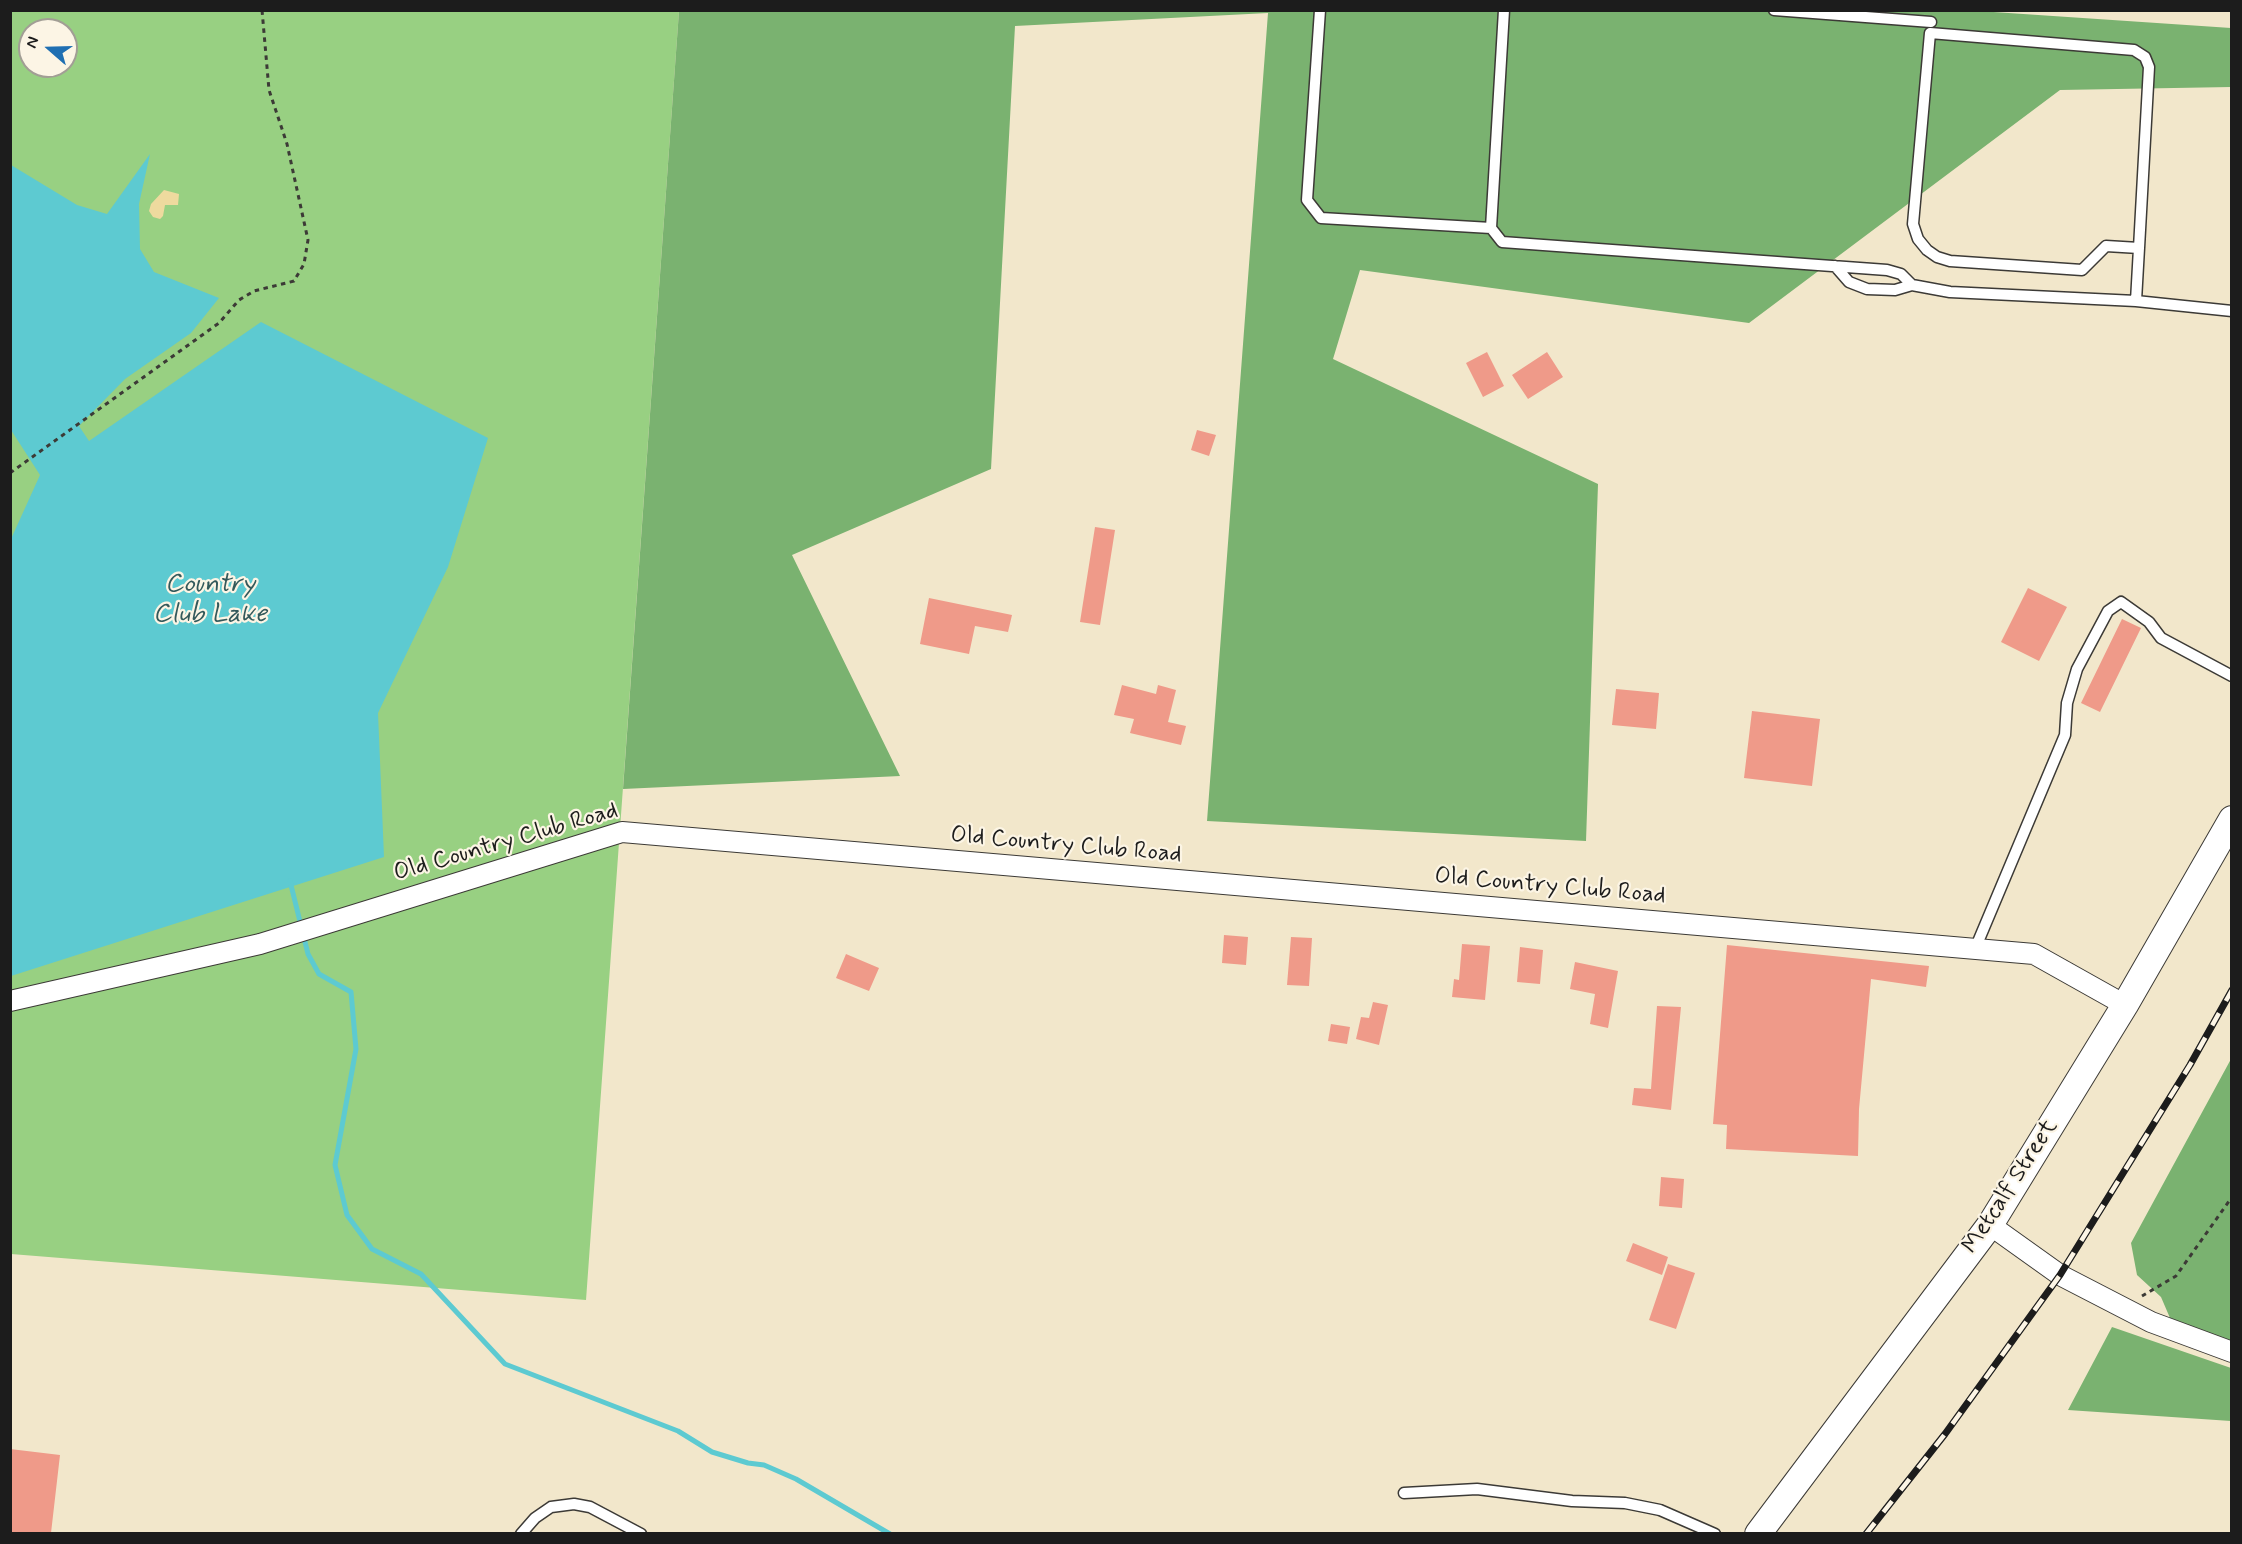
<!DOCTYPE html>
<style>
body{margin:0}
#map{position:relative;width:2242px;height:1544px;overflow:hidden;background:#f2e7cb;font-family:Mynerve,sans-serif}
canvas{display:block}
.frame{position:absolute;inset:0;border:12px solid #1c1c1c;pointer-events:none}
.north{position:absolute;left:18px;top:18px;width:60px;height:60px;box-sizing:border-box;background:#fcf5e5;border:2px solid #a29e95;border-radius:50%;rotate:290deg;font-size:16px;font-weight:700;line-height:24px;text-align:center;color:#1c1c1c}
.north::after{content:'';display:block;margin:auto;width:21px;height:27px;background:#1f6fb2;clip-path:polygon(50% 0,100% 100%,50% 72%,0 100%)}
</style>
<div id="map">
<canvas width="2242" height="1544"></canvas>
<div class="frame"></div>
<div class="north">N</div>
</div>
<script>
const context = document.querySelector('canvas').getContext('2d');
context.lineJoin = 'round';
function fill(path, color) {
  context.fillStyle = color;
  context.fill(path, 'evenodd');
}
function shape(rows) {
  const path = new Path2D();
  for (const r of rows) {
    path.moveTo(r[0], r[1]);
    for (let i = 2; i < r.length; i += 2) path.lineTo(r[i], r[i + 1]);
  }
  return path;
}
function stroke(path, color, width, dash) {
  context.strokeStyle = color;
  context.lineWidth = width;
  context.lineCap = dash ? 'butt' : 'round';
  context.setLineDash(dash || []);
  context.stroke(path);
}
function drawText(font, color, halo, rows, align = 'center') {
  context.font = font + ' Mynerve,sans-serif';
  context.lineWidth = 4.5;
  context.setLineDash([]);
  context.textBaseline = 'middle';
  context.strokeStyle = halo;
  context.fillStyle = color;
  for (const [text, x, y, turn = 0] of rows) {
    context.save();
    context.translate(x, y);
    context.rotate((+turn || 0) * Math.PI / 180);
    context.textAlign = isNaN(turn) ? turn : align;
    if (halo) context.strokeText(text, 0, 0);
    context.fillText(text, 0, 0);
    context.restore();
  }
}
fill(shape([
 [10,11,679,11,586,1300,11,1254],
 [30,30,66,30,66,66,30,66]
]), '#98d082');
fill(shape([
 [1964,10,2231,28,2231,87,2060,90,1749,323,1360,270,1333,359,1598,484,1586,841,1207,821,1268,13,1015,26,991,469,792,555,900,776,623,789,679,11],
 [2231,1059,2231,1341,2170,1318,2161,1297,2137,1275,2131,1243],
 [2112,1327,2231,1368,2231,1421,2068,1410]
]), '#7ab270');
fill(shape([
 [164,190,179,194,178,205,165,205,163,216,160,219,153,217,149,211,151,204]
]), '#eeda9e');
fill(shape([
 [150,154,139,204,140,249,154,272,219,298,191,333,125,379,79,426,89,441,261,322,488,438,448,567,378,713,384,857,11,976,11,539,40,475,11,430,11,165,77,205,107,214]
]), '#5dcad1');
stroke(shape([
 [290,881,308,954,319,974,351,992,356,1049,335,1165,347,1215,372,1249,421,1274,505,1364,678,1431,712,1452,748,1463,764,1465,796,1479,890,1534]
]), '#5dcad1', 5);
fill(shape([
 [1487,352,1504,386,1483,397,1466,363],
 [1547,352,1563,377,1528,399,1512,375],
 [1197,430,1216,435,1209,456,1191,450],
 [1095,527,1115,530,1100,625,1080,622],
 [2028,588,2067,607,2039,661,2001,642],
 [929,598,1012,615,1008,632,975,626,969,654,920,644],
 [2122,619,2141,628,2100,712,2081,703],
 [1122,685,1156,694,1158,685,1176,690,1168,722,1186,726,1181,745,1130,733,1134,719,1114,715],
 [1616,689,1659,693,1656,729,1612,725],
 [1752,711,1820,719,1812,786,1744,778],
 [1224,935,1248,937,1246,965,1222,963],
 [1291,937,1312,938,1309,986,1287,985],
 [1462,944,1490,946,1485,1000,1452,997,1454,979,1459,980],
 [1727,945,1929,966,1926,987,1871,979,1859,1109,1858,1156,1726,1149,1727,1125,1713,1124],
 [1520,947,1543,950,1540,984,1517,982],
 [846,954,879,968,869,991,836,978],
 [1575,962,1618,971,1608,1028,1590,1024,1595,994,1570,989],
 [1373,1002,1388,1005,1379,1045,1356,1039,1361,1017,1369,1018],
 [1657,1006,1681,1007,1671,1110,1632,1105,1634,1088,1651,1089],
 [1331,1024,1350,1027,1347,1044,1328,1041],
 [1661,1177,1684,1179,1682,1208,1659,1206],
 [1633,1243,1668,1257,1662,1275,1626,1261],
 [1668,1264,1695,1273,1676,1329,1649,1320],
 [10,1449,60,1455,51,1533,10,1533]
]), '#ef9a89');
const service = shape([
 [1320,10,1307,200,1321,218,1491,228],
 [1504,10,1491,228,1502,242,1887,270,1901,274,1912,285],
 [1774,10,1931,22],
 [2139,248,2106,246,2082,270,1950,261,1937,257,1927,250,1918,239,1913,224,1930,33,2134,50,2145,57,2149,67,2139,248,2136,301,2232,311],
 [1835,266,1849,282,1867,289,1895,290,1912,285,1950,292,2136,301],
 [1975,949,2065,735,2067,703,2077,669,2108,611,2121,602,2149,622,2161,638,2232,676],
 [1404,1493,1477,1489,1572,1501,1625,1503,1660,1510,1715,1534],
 [521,1534,535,1518,551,1507,574,1504,590,1507,641,1534]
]);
const minor = shape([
 [10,1001,260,944,622,832,2034,954,2125,1005],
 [1990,1225,2060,1275,2151,1322,2232,1352]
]);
const tertiary = shape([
 [1758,1534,1990,1225,2125,1005,2232,819]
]);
stroke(service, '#3c3a36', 13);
stroke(minor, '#3c3a36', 22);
stroke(tertiary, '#3c3a36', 28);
stroke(shape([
 [10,473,219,323,239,300,254,291,294,281,304,264,308,240,287,144,269,90,262,10],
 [2142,1296,2176,1276,2232,1197]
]), '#3c3a36', 3, [4.5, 4.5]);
stroke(service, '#fff', 10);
stroke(minor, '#fff', 20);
stroke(tertiary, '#fff', 26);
const rail = shape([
 [1866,1534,1945,1434,2060,1275,2190,1065,2232,990]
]);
stroke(rail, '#1c1c1c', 7);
stroke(rail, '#fcf5e5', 4.5, [14]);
drawText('24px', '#1c1c1c', '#fcf5e5', [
 ["Old Country Club Road",506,843,-16],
 ["Old Country Club Road",1066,846,5],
 ["Old Country Club Road",1550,887,5],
 ["Metcalf Street",2011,1187,-57]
]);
drawText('italic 26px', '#33595b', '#fcf5e5', [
 ["Country",210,586],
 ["Club Lake",210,616]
]);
</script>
